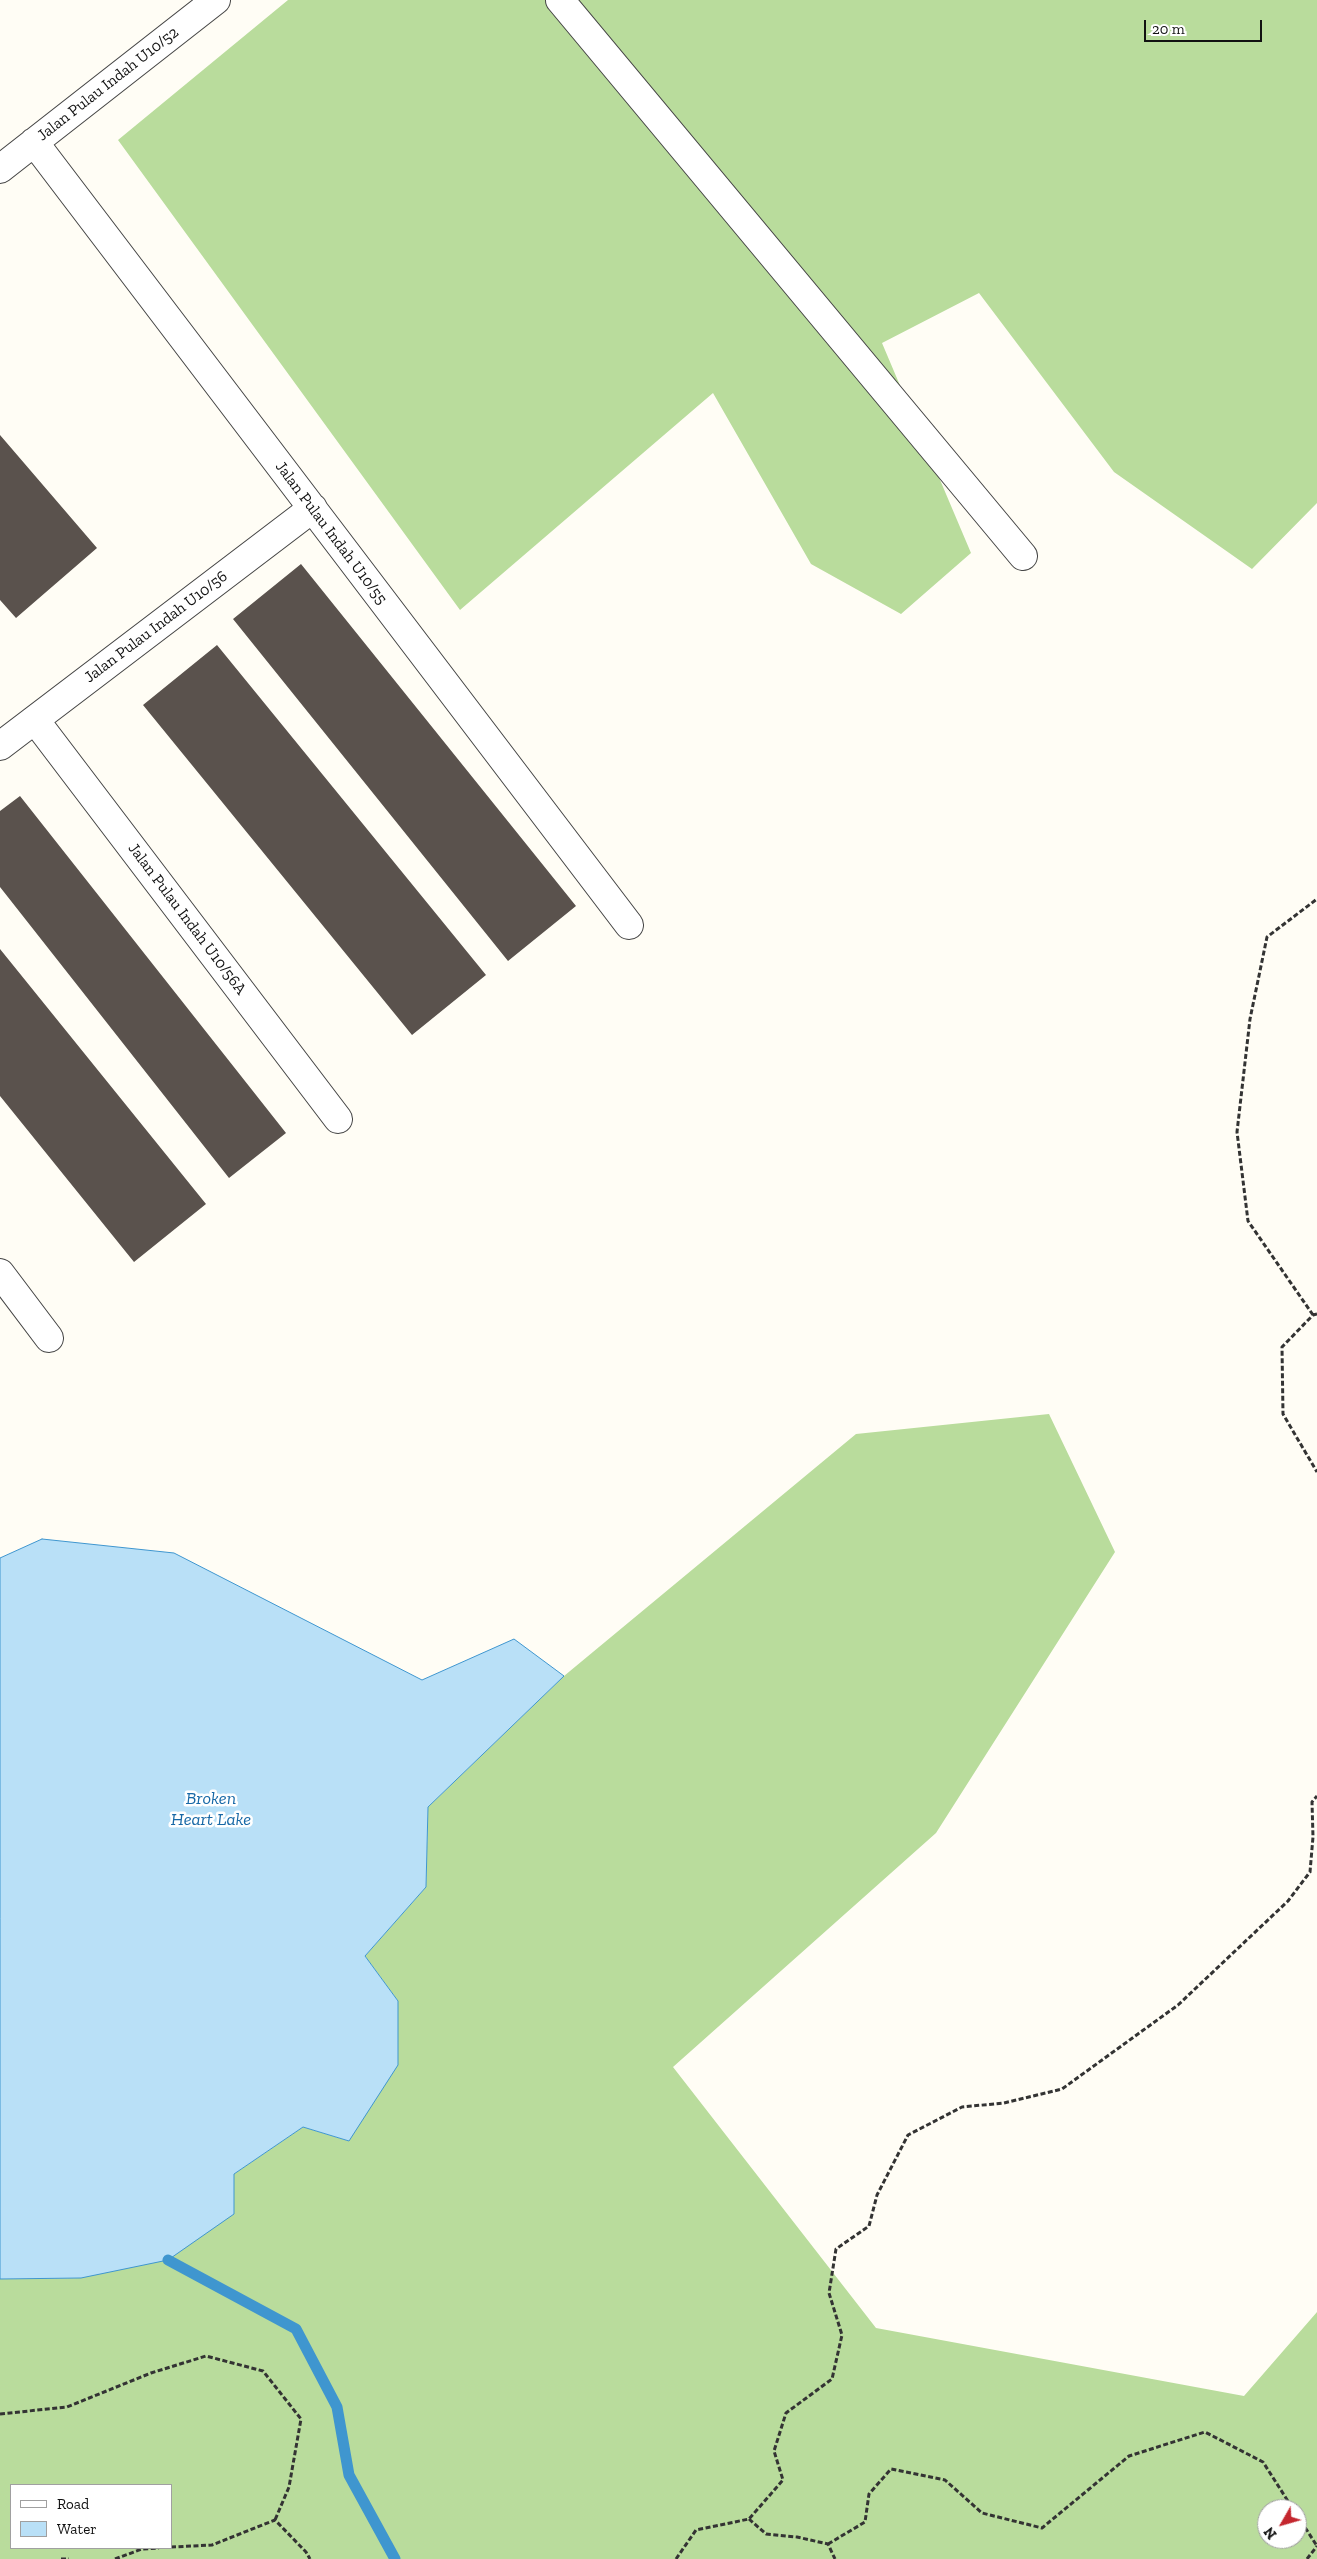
<!DOCTYPE html>
<style>
body{margin:0}
#map{position:relative;width:1317px;height:2559px;overflow:hidden;background:#fffdf5;font-family:"Zilla Slab",serif}
canvas{display:block}
.legend{position:absolute;left:10px;top:2484px;width:162px;height:65px;box-sizing:border-box;background:#fff;border:1px solid #a0a0a0;margin:0;padding:6px 9px;list-style:none;font-size:15px;color:#111}
.legend li{display:flex;align-items:center;gap:10px;height:25px}
.legend b{width:25px;border:1px solid #a0a0a0}
.north{position:absolute;left:1257px;top:2499px;width:50px;height:50px;box-sizing:border-box;background:#fff;border:1px solid #a0a0a0;border-radius:50%;rotate:232deg;font-size:14px;font-weight:700;line-height:20px;text-align:center;color:#111}
.north::after{content:'';display:block;margin:auto;width:18px;height:22px;background:#c4262e;clip-path:polygon(50% 0,100% 100%,50% 72%,0 100%)}
.scale{position:absolute;left:1144px;top:20px;width:118px;height:22px;box-sizing:border-box;border:2px solid #111;border-top:0;padding-left:6px;font-size:15px;line-height:18px;white-space:nowrap;color:#111;-webkit-text-stroke:4px #fff;paint-order:stroke}
</style>
<div id="map">
<canvas width="1317" height="2559"></canvas>
<ul class="legend">
<li><b style="height:6px;background:#fff"></b>Road</li>
<li><b style="height:14px;background:#b9e0f7"></b>Water</li>
</ul>
<div class="north">N</div>
<div class="scale">20 m</div>
</div>
<script>
const context = document.querySelector('canvas').getContext('2d');
context.lineJoin = 'round';
function fill(path, color) {
  context.fillStyle = color;
  context.fill(path, 'evenodd');
}
function shape(rows) {
  const path = new Path2D();
  for (const r of rows) {
    path.moveTo(r[0], r[1]);
    for (let i = 2; i < r.length; i += 2) path.lineTo(r[i], r[i + 1]);
  }
  return path;
}
function stroke(path, color, width, dash) {
  context.strokeStyle = color;
  context.lineWidth = width;
  context.lineCap = dash ? 'butt' : 'round';
  context.setLineDash(dash || []);
  context.stroke(path);
}
function drawText(font, color, halo, rows, align = 'center') {
  context.font = font + ' "Zilla Slab",serif';
  context.lineWidth = 5;
  context.setLineDash([]);
  context.textBaseline = 'middle';
  context.strokeStyle = halo;
  context.fillStyle = color;
  for (const [text, x, y, turn = 0] of rows) {
    context.save();
    context.translate(x, y);
    context.rotate((+turn || 0) * Math.PI / 180);
    context.textAlign = isNaN(turn) ? turn : align;
    if (halo) context.strokeText(text, 0, 0);
    context.fillText(text, 0, 0);
    context.restore();
  }
}
fill(shape([
 [288,0,1317,0,1317,503,1252,569,1114,472,979,293,882,343,971,553,901,614,811,564,713,393,460,610,118,140],
 [1049,1414,1115,1552,936,1833,673,2067,876,2328,1244,2396,1317,2312,1317,2559,0,2559,0,2279,81,2278,234,2214,234,2174,303,2127,349,2141,398,2001,365,1956,426,1887,428,1807,564,1676,856,1434],
 [11,2485,171,2485,171,2548,11,2548],
 [1267,2509,1297,2509,1297,2539,1267,2539]
]), '#b9dc9c');
const water = shape([
 [42,1539,174,1553,422,1680,514,1639,564,1676,428,1807,426,1887,365,1956,398,2001,398,2065,349,2141,303,2127,234,2174,234,2214,168,2260,81,2278,0,2279,0,1558,42,1539]
]);
fill(water, '#b9e0f7');
stroke(water, '#3f96cf', 1);
stroke(shape([
 [168,2260,296,2329,337,2407,349,2475,395,2559]
]), '#3f96cf', 11);
fill(shape([
 [0,435,97,548,16,618,0,600],
 [301,564,576,906,508,961,233,619],
 [217,645,486,975,412,1035,143,705],
 [20,796,286,1133,229,1178,0,887,0,811],
 [0,949,206,1204,134,1262,0,1096]
]), '#5a524d');
const minor = shape([
 [560,0,1023,556],
 [34,142,629,925],
 [0,169,216,0],
 [35,720,338,1119],
 [0,746,313,508],
 [0,1273,49,1338]
]);
stroke(minor, '#444', 30);
stroke(shape([
 [1317,1314,1313,1315,1282,1347,1283,1414,1317,1472],
 [1313,1315,1248,1221,1237,1132,1250,1019,1267,937,1317,899],
 [0,2414,67,2407,151,2373,206,2356,263,2371,301,2419,289,2487,275,2520],
 [1297,2515,1317,2546],
 [749,2519,766,2534,797,2537,828,2544,835,2559],
 [828,2544,865,2522,869,2494,891,2469,945,2480,982,2513,1042,2528,1129,2456,1205,2432,1263,2462,1293,2509],
 [171,2547,212,2545,275,2520,306,2552,310,2559],
 [61,2559,69,2559],
 [115,2559,142,2549,159,2548],
 [676,2559,696,2530,749,2519,783,2480,774,2451,786,2413,832,2379,842,2335,829,2293,836,2249,869,2226,877,2195,908,2135,962,2107,1004,2103,1062,2089,1178,2005,1288,1901,1310,1872,1313,1837,1312,1802,1317,1796],
 [1307,2559,1317,2546]
]), '#333', 3, [5, 2.5]);
stroke(minor, '#fff', 28);
drawText('16px', '#111', '#fff', [
 ["Jalan Pulau Indah U10/52",108,84,-38],
 ["Jalan Pulau Indah U10/55",331,533,53],
 ["Jalan Pulau Indah U10/56",156,627,-37],
 ["Jalan Pulau Indah U10/56A",187,919,53]
]);
drawText('italic 18px', '#1768a6', '#fff', [
 ["Broken",211,1799],
 ["Heart Lake",211,1820]
]);
</script>
